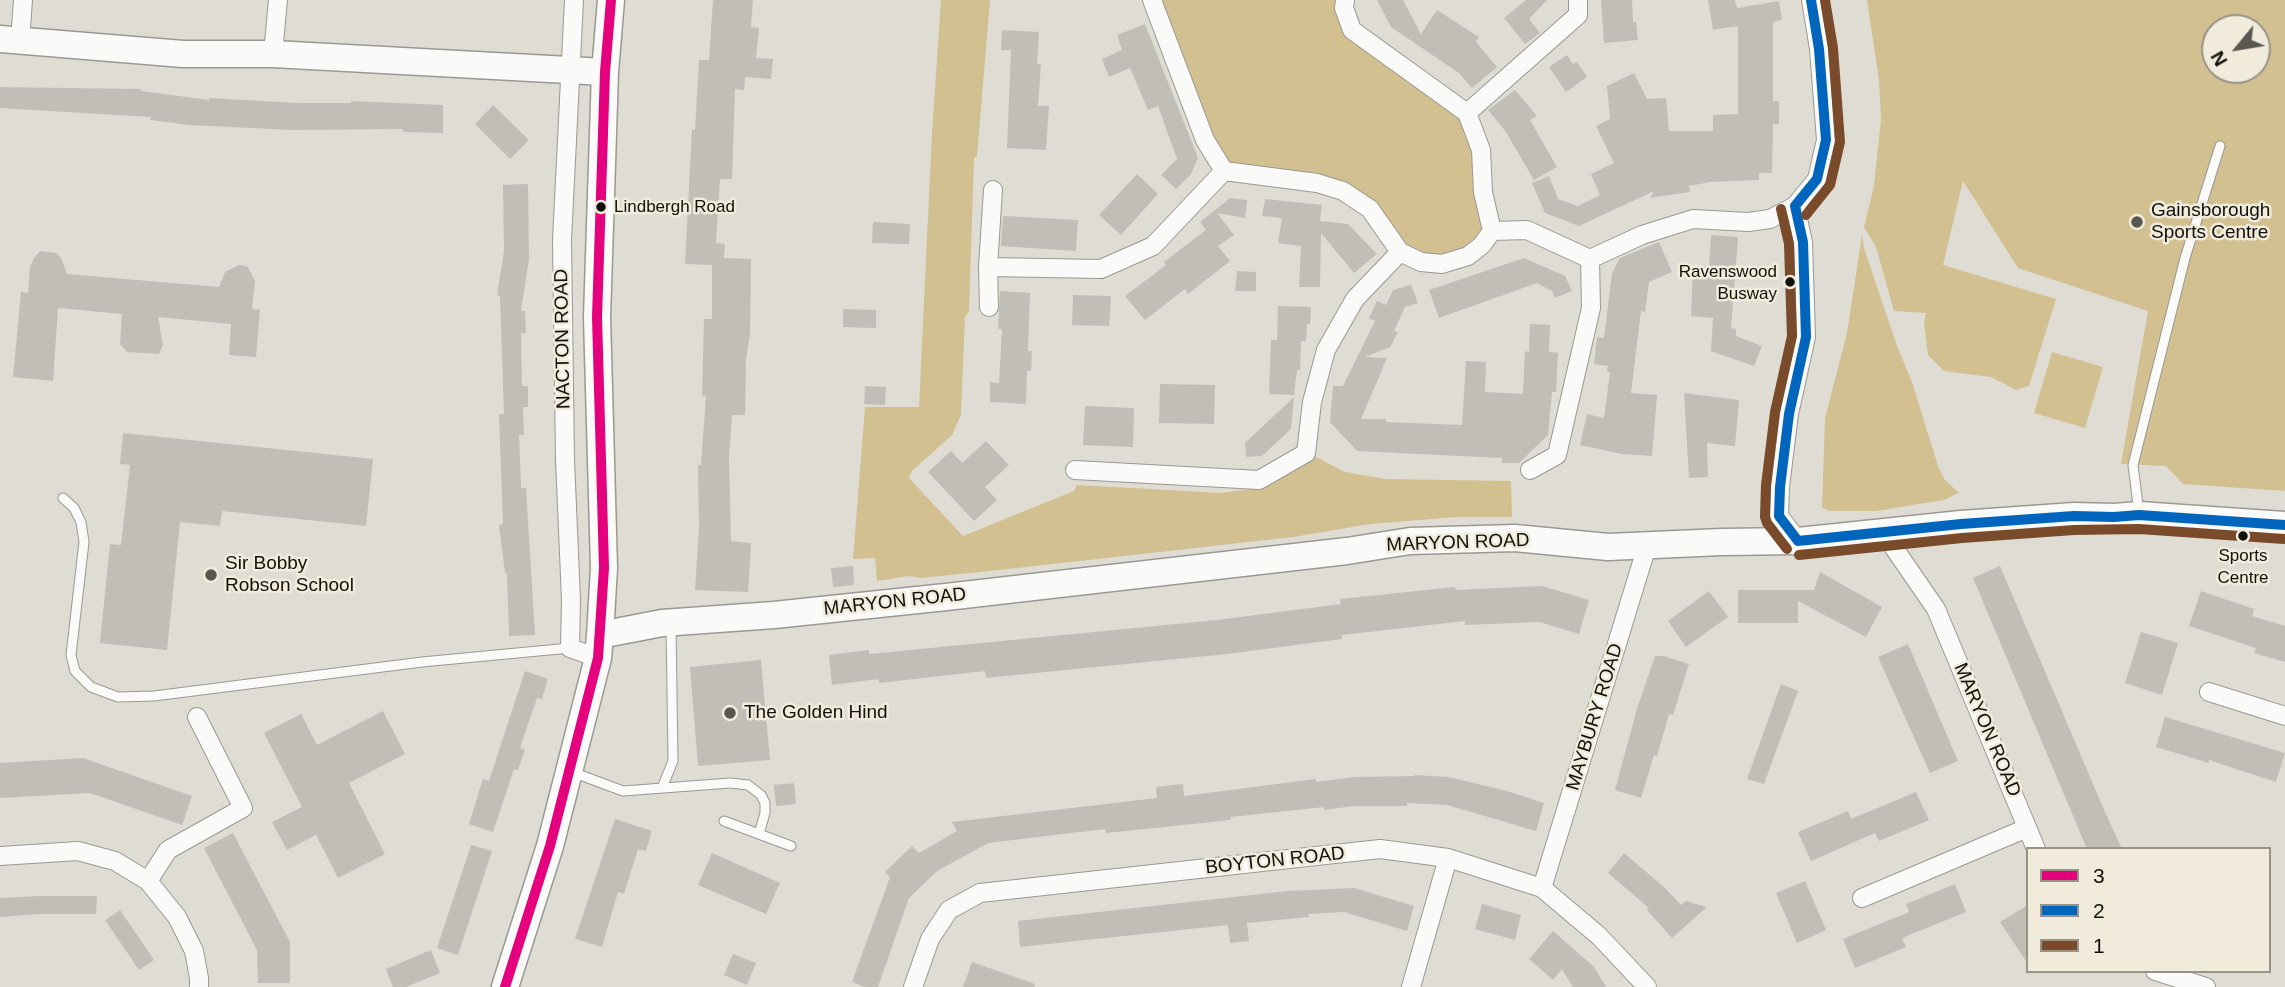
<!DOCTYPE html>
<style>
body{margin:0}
#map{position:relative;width:2285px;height:987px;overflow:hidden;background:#dfdcd4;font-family:Helvetica,sans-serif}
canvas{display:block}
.legend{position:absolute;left:2026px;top:847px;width:245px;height:126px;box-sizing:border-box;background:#f1ebdc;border:2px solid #989388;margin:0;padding:9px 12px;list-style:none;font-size:21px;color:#12100b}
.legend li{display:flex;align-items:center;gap:14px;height:35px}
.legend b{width:35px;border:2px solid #989388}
.north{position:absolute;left:2201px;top:14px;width:70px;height:70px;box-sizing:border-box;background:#f1ebdc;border:2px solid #989388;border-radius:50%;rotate:240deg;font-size:19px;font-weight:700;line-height:28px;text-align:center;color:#12100b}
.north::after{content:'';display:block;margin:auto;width:24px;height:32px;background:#5a5751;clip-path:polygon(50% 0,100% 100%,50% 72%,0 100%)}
</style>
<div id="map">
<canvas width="2285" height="987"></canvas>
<ul class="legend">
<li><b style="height:9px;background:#e5007d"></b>3</li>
<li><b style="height:9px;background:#0065bd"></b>2</li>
<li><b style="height:9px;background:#7a4b2a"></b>1</li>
</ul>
<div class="north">N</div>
</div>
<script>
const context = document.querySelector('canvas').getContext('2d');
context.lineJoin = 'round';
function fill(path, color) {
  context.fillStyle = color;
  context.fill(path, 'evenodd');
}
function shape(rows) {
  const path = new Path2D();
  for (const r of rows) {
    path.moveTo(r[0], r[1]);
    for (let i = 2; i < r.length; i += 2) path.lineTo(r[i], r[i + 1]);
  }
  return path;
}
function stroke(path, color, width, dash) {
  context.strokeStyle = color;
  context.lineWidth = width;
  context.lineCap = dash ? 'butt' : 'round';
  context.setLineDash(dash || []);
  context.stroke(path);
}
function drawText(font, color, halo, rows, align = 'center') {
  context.font = font + ' Helvetica,sans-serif';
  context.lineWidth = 5;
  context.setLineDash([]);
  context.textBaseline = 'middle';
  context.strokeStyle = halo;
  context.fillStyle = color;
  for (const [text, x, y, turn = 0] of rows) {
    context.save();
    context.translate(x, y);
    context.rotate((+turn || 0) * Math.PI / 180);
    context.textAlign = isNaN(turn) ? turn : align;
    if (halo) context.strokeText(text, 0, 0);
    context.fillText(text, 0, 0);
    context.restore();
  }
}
fill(shape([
 [941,0,990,0,977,156,974,158,969,312,965,317,961,415,952,435,912,471,909,478,963,536,1074,491,1077,485,1220,493,1259,488,1316,457,1345,472,1385,479,1511,481,1512,517,1457,517,1370,524,1293,537,999,570,921,578,909,576,877,581,875,558,853,559,865,407,919,407,932,133],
 [1152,0,1345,0,1352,30,1467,113,1492,231,1482,245,1421,262,1343,191,1224,171],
 [1867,0,2285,0,2285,491,2183,484,2166,466,2121,464,2148,311,2018,268,1963,181,1943,265,2056,299,2029,386,2016,390,1991,377,1944,371,1928,355,1924,322,1926,313,1894,311,1876,247,1864,227,1874,186,1881,119,1879,80],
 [2215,28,2257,28,2257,70,2215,70],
 [1862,235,1864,248,1897,346,1912,382,1939,469,1945,480,1959,493,1944,500,1876,511,1829,511,1822,508,1825,418,1847,333],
 [2052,352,2103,367,2085,428,2034,413]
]), '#d2c091');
fill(shape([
 [713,0,753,0,751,27,759,28,756,58,773,59,771,79,745,77,744,90,735,89,732,179,720,179,716,243,725,244,724,258,751,259,750,334,746,359,745,415,732,415,729,457,731,541,751,543,748,592,695,590,699,528,698,465,701,465,706,396,702,396,704,319,712,319,712,265,685,264,692,129,695,130,699,60,709,60],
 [1377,0,1403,0,1421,34,1437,10,1479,37,1476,42,1497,67,1472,88,1459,73,1391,27],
 [1526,0,1547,0,1529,19,1540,33,1525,44,1504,18],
 [1601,0,1632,0,1633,22,1636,22,1638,40,1604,43],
 [1708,0,1735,0,1737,8,1779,1,1782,20,1773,22,1773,101,1779,101,1779,124,1773,124,1772,173,1759,173,1759,180,1710,182,1689,186,1690,192,1650,198,1654,191,1579,226,1545,213,1532,183,1549,176,1558,199,1578,206,1600,195,1591,174,1614,163,1596,126,1610,119,1607,86,1634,73,1647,99,1666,98,1669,131,1713,131,1713,115,1738,114,1738,26,1713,30],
 [1145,24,1198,158,1191,174,1176,189,1161,175,1177,159,1158,106,1148,110,1130,68,1109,77,1102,59,1122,50,1117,35],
 [1002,30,1039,32,1037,64,1041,64,1038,106,1049,106,1046,150,1007,148,1011,50,1001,50],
 [1567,55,1573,64,1577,62,1587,77,1566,92,1549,67],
 [0,87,141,89,141,91,209,100,209,98,298,103,351,103,351,101,443,105,443,133,403,132,403,129,291,130,190,125,150,120,151,117,0,108],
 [1515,90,1537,116,1530,120,1557,167,1534,180,1506,132,1488,110],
 [493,105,529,140,510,159,475,124],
 [1137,174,1158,194,1121,235,1099,215],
 [528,184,529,259,521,311,525,311,526,333,521,333,522,386,528,386,528,407,523,407,524,435,519,435,521,488,526,488,535,635,509,636,507,573,505,573,499,525,503,524,499,414,504,414,500,296,497,295,504,251,503,185],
 [1230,198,1247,200,1245,218,1217,213,1234,235,1218,246,1230,261,1188,294,1185,289,1145,320,1125,296,1166,265,1164,262,1206,230,1200,222],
 [1265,199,1322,205,1320,221,1348,224,1377,254,1354,273,1321,233,1320,287,1299,287,1301,246,1278,243,1282,218,1262,216],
 [1003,216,1078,220,1076,251,1001,246],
 [873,222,910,224,909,244,872,243],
 [1711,235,1738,237,1731,328,1736,329,1736,336,1762,346,1754,366,1711,351,1713,318,1691,316,1693,266,1709,266],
 [1659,242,1672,272,1649,282,1645,312,1641,311,1631,393,1657,395,1652,456,1622,454,1580,445,1587,414,1604,418,1610,372,1607,372,1608,366,1594,364,1597,337,1604,338,1612,273,1620,258],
 [40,251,56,253,61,258,67,274,219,287,225,272,239,265,247,266,255,281,252,309,260,310,256,357,229,355,231,324,158,317,163,345,159,354,127,352,120,344,122,314,58,308,53,381,13,377,21,292,28,293,30,267,34,258],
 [1524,258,1565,276,1572,291,1555,298,1552,291,1537,283,1439,318,1429,290],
 [1237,271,1256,272,1256,291,1235,291],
 [1411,285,1418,303,1405,307,1394,331,1398,332,1390,347,1365,357,1387,358,1361,419,1386,419,1386,422,1462,425,1466,361,1486,362,1485,392,1523,394,1525,351,1529,352,1530,324,1550,325,1549,352,1558,353,1556,392,1552,392,1548,435,1519,463,1502,463,1502,458,1357,451,1330,422,1333,386,1343,386,1375,321,1369,318,1377,301,1386,305,1393,290],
 [1000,291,1030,293,1028,351,1032,351,1031,371,1027,371,1026,404,990,402,990,382,999,383,1002,329,998,329],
 [1073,295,1111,296,1109,326,1072,325],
 [1278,306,1311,307,1310,324,1307,324,1306,341,1301,341,1300,370,1297,370,1294,395,1269,394,1271,340,1277,340],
 [843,309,876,310,876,328,843,327],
 [1160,384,1215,385,1214,424,1159,423],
 [865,386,886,387,885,405,864,404],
 [1684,393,1739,400,1735,446,1707,443,1708,477,1689,478],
 [1294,397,1291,429,1262,456,1246,457,1245,443],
 [1085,406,1134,408,1133,447,1083,445],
 [123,433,373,459,366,526,222,511,220,526,180,522,167,650,100,643,110,544,121,545,130,465,120,464],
 [986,441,1009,465,985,487,997,500,974,521,928,472,951,451,962,463],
 [853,566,854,585,833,587,831,568],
 [2000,566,2105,812,2122,849,2087,849,1973,578],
 [1820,572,1882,607,1866,637,1798,601,1798,623,1738,623,1738,590,1814,590],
 [1542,586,1589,600,1579,634,1539,622,1465,625,1465,621,1342,635,1342,639,1227,654,986,678,985,671,879,683,879,679,832,685,829,655,869,650,869,654,1217,620,1341,604,1340,599,1455,587,1456,590],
 [1709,591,1728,617,1686,647,1668,621],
 [2201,591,2254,609,2252,616,2285,626,2285,662,2254,653,2256,648,2189,626],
 [2141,632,2178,643,2162,695,2125,683],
 [1908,644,1958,761,1930,773,1878,657],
 [1655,656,1663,656,1689,664,1673,715,1669,714,1657,756,1654,755,1641,798,1615,790,1637,709],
 [761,660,770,760,698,766,690,667],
 [525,671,548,679,542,699,537,698,520,748,525,750,518,770,514,769,493,832,469,824,483,779,489,781],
 [1781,684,1798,691,1764,784,1747,779],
 [383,711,405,754,349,783,385,854,338,878,316,835,287,850,272,822,302,807,264,733,301,714,317,745],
 [2165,717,2285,753,2276,782,2209,760,2209,763,2156,747],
 [83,758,192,796,182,825,90,793,0,798,0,763],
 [1414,775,1449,777,1507,791,1544,803,1536,831,1447,805,1407,803,1407,806,1353,806,1324,810,1324,807,1231,817,1231,820,1193,824,1106,833,1105,829,988,843,937,871,909,898,878,987,865,987,852,982,890,877,885,872,912,846,919,853,957,831,952,822,1157,798,1156,787,1183,784,1184,796,1316,779,1316,782,1354,777,1414,776],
 [794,783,796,804,776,806,774,785],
 [1916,792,1929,820,1879,841,1875,833,1811,861,1798,832,1848,811,1851,819],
 [615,819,652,831,646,851,638,849,624,894,618,892,602,947,575,939],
 [233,833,290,942,290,983,258,983,257,950,204,848],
 [471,845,492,851,458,955,437,948],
 [712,853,780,883,766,914,698,885],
 [1624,853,1665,888,1681,905,1686,901,1707,907,1672,938,1647,910,1649,908,1608,873],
 [1805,881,1826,930,1797,943,1776,893],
 [1955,884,1966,912,1902,938,1906,947,1855,968,1843,939,1909,912,1906,904],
 [1354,888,1414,906,1407,931,1344,912,1308,914,1309,917,1247,923,1249,941,1230,943,1228,925,1020,947,1018,921,1288,891],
 [39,896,97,896,96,914,39,914,0,917,0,898],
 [1482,904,1521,915,1515,940,1475,929],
 [2028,905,2028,964,2000,922],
 [120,910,154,960,139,970,105,920],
 [1553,931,1594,967,1606,987,1573,987,1562,969,1553,980,1529,959],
 [431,950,440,973,406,987,393,987,386,969],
 [733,954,756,963,747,985,724,975],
 [972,962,1035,984,1034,987,963,987]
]), '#c1beb8');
const lane = shape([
 [63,498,74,508,81,522,84,542,71,655,75,671,91,687,118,697,154,696,422,662,570,648],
 [2139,513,2133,465,2185,258,2220,146],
 [572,772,623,791,730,783,748,785,761,795,765,803,765,813,759,834],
 [662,788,673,761,671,624],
 [724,821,791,846]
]);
const street = shape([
 [574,0,562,240,565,460,571,600,570,648,598,658],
 [1152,0,1205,140,1224,171,1317,183,1343,191,1370,209,1400,252,1421,262,1442,264,1468,256,1482,245,1492,231,1483,192,1481,150,1467,113,1352,30,1344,8,1345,0],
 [20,41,23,0],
 [273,54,278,0],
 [1467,113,1578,15,1578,0],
 [1795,206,1803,242,1806,337,1789,414,1780,487,1779,516,1798,541],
 [1492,231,1527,230,1590,259,1642,235,1693,219,1748,222,1770,219,1795,206,1817,179,1826,140,1819,49,1811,0],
 [988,267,1101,269,1153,246,1224,171],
 [989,307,988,267,993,190],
 [1075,470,1259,480,1306,453,1312,402,1326,350,1355,299,1400,252],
 [1530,470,1557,455,1591,308,1590,259],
 [1883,532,1936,609,2036,849],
 [2209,692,2285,716],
 [0,856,78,851,115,861,148,881,177,917,194,951,199,978,199,987],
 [148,881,168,850,243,808,197,717],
 [1542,888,1647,546],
 [1862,898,2027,828],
 [2155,971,2206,987],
 [913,987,930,939,949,910,980,893,1380,849,1448,858,1542,888,1599,936,1647,987],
 [1411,987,1448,858]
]);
const secondary = shape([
 [0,39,183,54,273,54,605,72],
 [600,635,662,623,774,615,946,597,1347,551,1410,541,1515,538,1608,547,1722,542,1798,541,1961,524,2074,516,2114,517,2139,515,2285,525],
 [505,987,550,846,598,658,600,635,604,568,597,317,605,72,611,0]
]);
stroke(lane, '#9b9893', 11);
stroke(street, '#9b9893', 20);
stroke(secondary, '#9b9893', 29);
stroke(lane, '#fafaf9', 9);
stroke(street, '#fafaf9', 18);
stroke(secondary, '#fafaf9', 26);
stroke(shape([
 [505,987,550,846,598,658,604,568,597,317,605,72,611,0]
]), '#e5007d', 10);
stroke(shape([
 [1795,206,1803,242,1806,337,1789,414,1780,487,1779,516,1798,541],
 [1795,206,1817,179,1826,140,1819,49,1811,0],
 [1798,541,1961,524,2074,516,2114,517,2139,515,2285,525]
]), '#0065bd', 10);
stroke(shape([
 [1781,209,1789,244,1792,336,1775,412,1766,485,1765,517,1767,523,1787,549],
 [1806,215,1830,185,1840,142,1833,48,1825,0],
 [1799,555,1962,538,2074,530,2139,529,2284,539]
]), '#7a4b2a', 10);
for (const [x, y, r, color] of [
 [601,207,6,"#12100b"],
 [2137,222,7,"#5a5751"],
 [1790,282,6,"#12100b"],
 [2243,536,6,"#12100b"],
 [211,575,7,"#5a5751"],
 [730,713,7,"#5a5751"]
]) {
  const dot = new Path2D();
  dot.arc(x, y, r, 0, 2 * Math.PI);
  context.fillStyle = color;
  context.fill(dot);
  stroke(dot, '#f1ebdc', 2.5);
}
drawText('17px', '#12100b', '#f1ebdc', [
 ["Lindbergh Road",614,207],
 ["Ravenswood",1777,272,"right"],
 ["Busway",1777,294,"right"],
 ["Sports",2243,556,"center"],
 ["Centre",2243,578,"center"]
], 'left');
drawText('19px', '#12100b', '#f1ebdc', [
 ["Gainsborough",2151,211],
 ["Sports Centre",2151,233],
 ["Sir Bobby",225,564],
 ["Robson School",225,586],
 ["The Golden Hind",744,713]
], 'left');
drawText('19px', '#12100b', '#f1ebdc', [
 ["NACTON ROAD",563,339,-91],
 ["MARYON ROAD",1458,543,-2],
 ["MARYON ROAD",895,602,-6],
 ["MAYBURY ROAD",1595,717,-73],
 ["MARYON ROAD",1987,730,67],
 ["BOYTON ROAD",1275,861,-6]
]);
</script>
